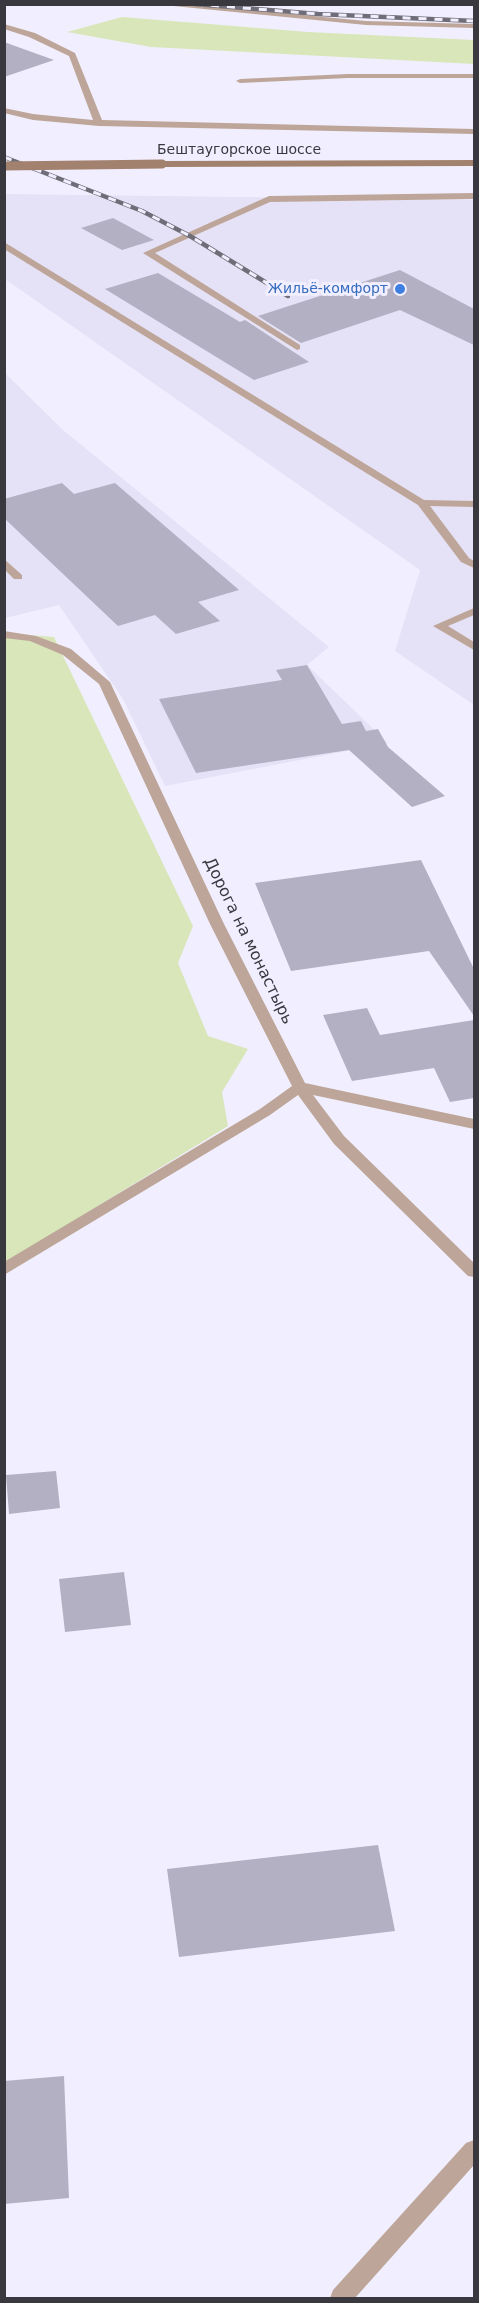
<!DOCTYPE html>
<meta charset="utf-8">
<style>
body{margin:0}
#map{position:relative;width:479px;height:2303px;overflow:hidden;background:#f1efff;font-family:"DejaVu Sans",sans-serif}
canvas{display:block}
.frame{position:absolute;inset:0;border:6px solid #39383f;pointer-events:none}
</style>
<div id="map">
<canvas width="479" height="2303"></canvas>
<div class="frame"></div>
</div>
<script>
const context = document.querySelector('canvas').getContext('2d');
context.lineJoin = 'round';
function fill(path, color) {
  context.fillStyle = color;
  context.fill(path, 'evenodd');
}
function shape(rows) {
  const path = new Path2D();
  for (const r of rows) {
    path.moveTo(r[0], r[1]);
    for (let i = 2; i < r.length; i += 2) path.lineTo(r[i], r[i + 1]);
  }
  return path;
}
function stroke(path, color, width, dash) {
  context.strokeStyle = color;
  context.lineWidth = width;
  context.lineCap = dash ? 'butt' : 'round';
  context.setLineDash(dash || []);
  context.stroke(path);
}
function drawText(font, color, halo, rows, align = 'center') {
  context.font = font + ' "DejaVu Sans",sans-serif';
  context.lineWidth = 6;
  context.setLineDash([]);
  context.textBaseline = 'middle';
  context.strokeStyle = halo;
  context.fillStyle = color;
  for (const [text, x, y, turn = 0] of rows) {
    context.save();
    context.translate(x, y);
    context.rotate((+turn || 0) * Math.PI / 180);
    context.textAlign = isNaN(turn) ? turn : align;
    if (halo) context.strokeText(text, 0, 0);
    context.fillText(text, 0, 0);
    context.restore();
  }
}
fill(shape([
 [5,194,474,200,474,705,395,651,420,570,5,279],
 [4,372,63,430,329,647,307,665,388,743,165,786,123,699,59,605,5,618]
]), '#e5e1f6');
fill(shape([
 [122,17,308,32,474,40,474,64,151,47,67,32],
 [5,633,54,637,193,926,178,963,208,1036,248,1049,222,1092,228,1126,5,1263]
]), '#d8e6ba');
fill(shape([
 [4,42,54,60,4,77],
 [113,218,154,240,122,250,81,228],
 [400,270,474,309,474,345,400,310,301,343,258,316],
 [158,273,240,322,245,320,309,362,254,380,105,289],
 [62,483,74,494,115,483,239,590,198,602,220,621,176,634,155,615,118,626,4,518,4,499],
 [307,665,342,724,361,721,366,731,378,729,388,747,445,796,412,807,349,750,196,773,159,699,282,680,276,670],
 [421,860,474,969,474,1016,429,951,291,971,255,883],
 [367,1008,380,1035,474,1020,474,1098,450,1102,434,1068,352,1081,323,1015],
 [56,1471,60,1508,9,1514,6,1475],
 [124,1572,131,1625,65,1632,59,1579],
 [378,1845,395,1931,179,1957,167,1869],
 [64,2076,69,2198,4,2204,4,2081]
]), '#b2b0c2');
fill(shape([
 [153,4,188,4,366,21,474,24,474,28,366,25,153,4],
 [4,24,35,33,75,53,102,120,474,129,474,134,99,126,33,120,4,113,4,108,33,114,93,120,69,56,29,37,4,29,4,24],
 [348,74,474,74,474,78,348,78,240,83,236,81,240,79,348,74],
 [474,193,474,199,270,202,155,253,300,345,300,349,297,350,143,253,269,196,474,193],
 [4,242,424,500,474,501,474,507,430,506,469,558,474,561,474,568,461,562,418,505,4,249,4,242],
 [4,559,22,575,22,579,14,579,4,569,4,559],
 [474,608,474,615,448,626,474,642,474,650,433,626,474,608]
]), '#bda699');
fill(shape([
 [4,631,36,636,71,649,110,682,224,924,305,1083,474,1119,474,1129,313,1095,344,1136,474,1263,474,1277,468,1276,334,1144,298,1095,270,1115,4,1275,4,1262,260,1109,292,1086,210,924,99,684,63,655,30,641,4,638,4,631],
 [474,2140,474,2165,355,2298,330,2298,333,2290,466,2143,474,2140]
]), '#bda699');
fill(shape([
 [474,160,474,166,162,167,158,164,162,161,474,160]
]), '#a2816e');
const rail = shape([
 [195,4,318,14,474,21],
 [4,157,142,211,190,236,288,296]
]);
stroke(rail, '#6f6d77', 4.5);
stroke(rail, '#f1efff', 3, [8]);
stroke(shape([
 [4,166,162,164]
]), '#a2816e', 9);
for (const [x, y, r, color] of [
 [400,289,6,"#3f7fe0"]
]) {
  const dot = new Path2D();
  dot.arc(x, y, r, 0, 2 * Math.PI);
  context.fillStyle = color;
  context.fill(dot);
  stroke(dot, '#f1efff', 2);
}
drawText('14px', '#39383f', '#f1efff', [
 ["Бештаугорское шоссе",239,150]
]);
drawText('14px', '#366cbe', '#f1efff', [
 ["Жильё-комфорт",388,289]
], 'right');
drawText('16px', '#39383f', '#f1efff', [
 ["Дорога на монастырь",248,941,64]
]);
</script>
